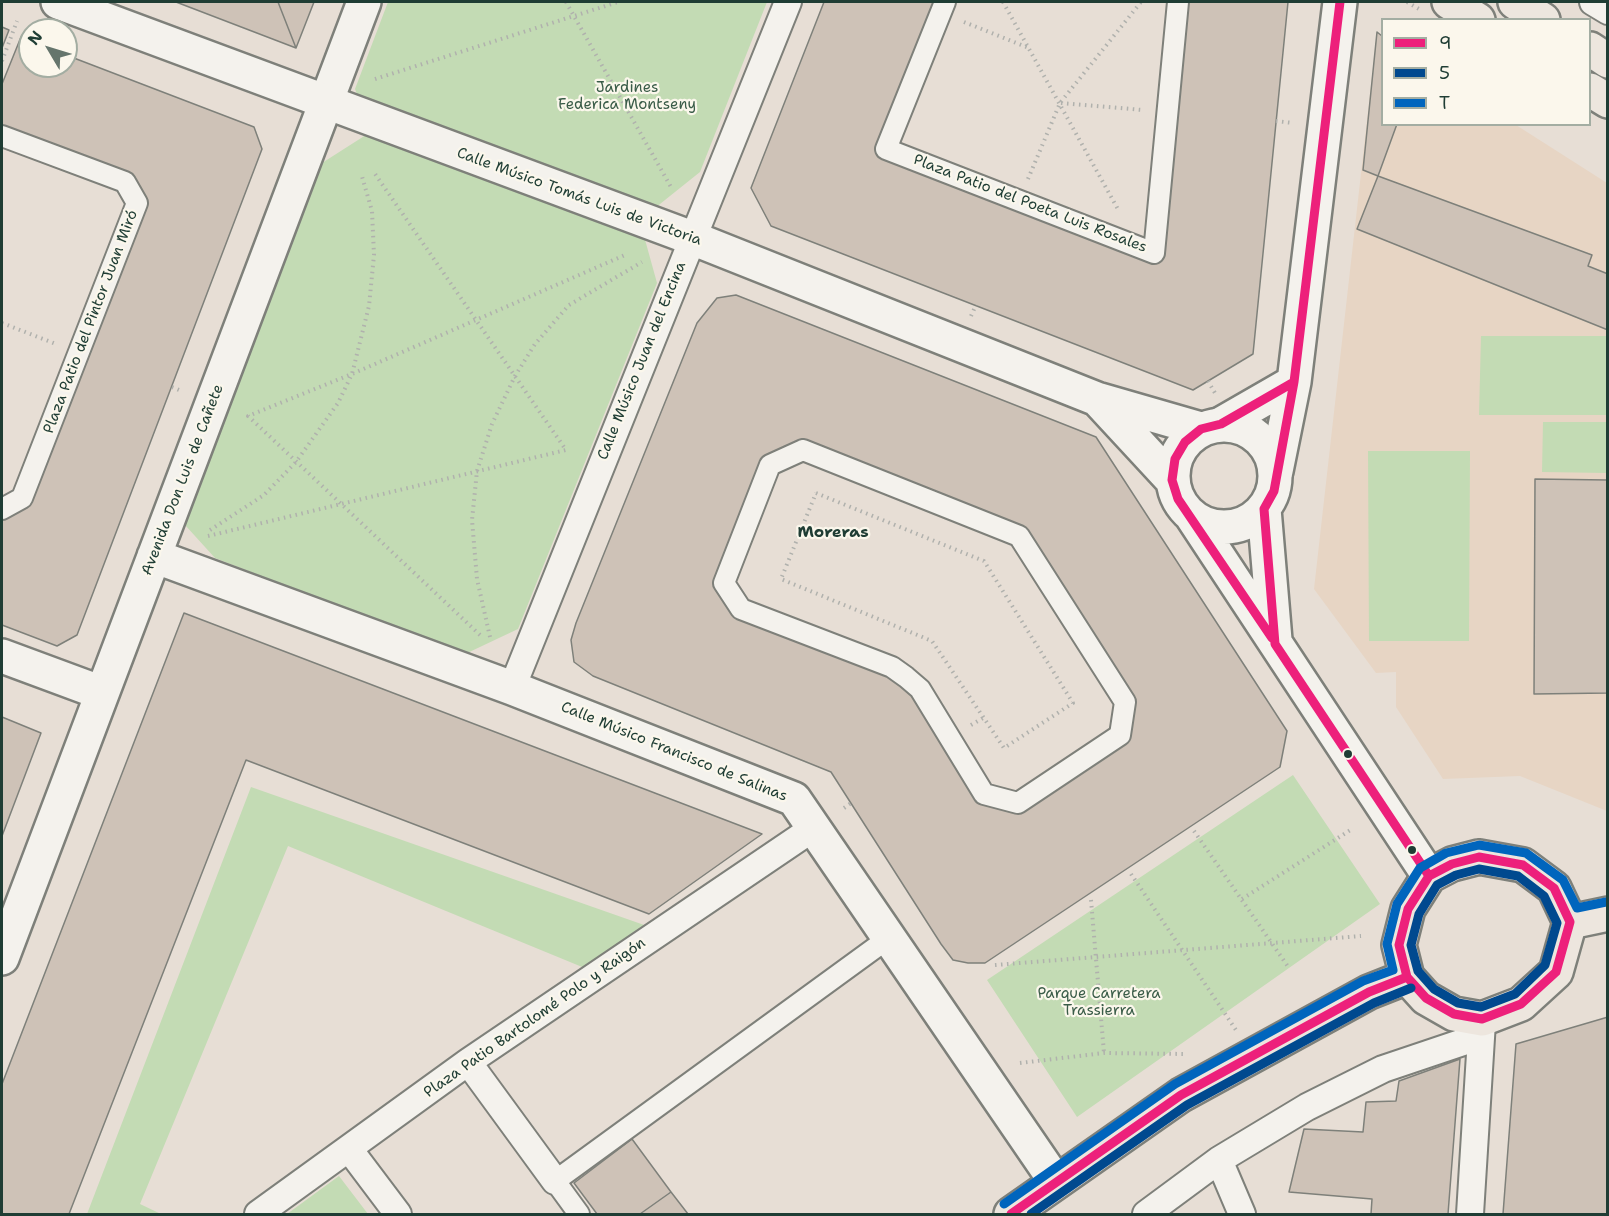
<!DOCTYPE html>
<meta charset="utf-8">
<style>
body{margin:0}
#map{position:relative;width:1609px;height:1216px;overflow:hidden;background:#e7ded5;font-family:"Shantell Sans",sans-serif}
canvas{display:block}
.frame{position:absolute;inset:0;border:3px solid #1f3d34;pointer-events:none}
.legend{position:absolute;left:1381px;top:18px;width:210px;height:108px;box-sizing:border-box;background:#fbf7ec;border:2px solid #a3ada2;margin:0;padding:8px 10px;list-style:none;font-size:18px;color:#1f3d34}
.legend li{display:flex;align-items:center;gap:12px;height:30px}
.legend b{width:30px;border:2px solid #a3ada2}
.north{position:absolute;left:18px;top:18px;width:60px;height:60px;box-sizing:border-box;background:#fbf7ec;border:2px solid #a3ada2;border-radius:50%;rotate:308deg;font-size:16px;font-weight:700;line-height:24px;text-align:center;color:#1f3d34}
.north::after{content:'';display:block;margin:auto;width:21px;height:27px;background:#65756c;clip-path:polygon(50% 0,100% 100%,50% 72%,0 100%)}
</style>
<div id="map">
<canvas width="1609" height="1216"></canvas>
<div class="frame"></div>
<ul class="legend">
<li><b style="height:8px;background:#ed207b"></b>9</li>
<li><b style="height:8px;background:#00498f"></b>5</li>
<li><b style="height:8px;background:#0065bd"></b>T</li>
</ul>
<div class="north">N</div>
</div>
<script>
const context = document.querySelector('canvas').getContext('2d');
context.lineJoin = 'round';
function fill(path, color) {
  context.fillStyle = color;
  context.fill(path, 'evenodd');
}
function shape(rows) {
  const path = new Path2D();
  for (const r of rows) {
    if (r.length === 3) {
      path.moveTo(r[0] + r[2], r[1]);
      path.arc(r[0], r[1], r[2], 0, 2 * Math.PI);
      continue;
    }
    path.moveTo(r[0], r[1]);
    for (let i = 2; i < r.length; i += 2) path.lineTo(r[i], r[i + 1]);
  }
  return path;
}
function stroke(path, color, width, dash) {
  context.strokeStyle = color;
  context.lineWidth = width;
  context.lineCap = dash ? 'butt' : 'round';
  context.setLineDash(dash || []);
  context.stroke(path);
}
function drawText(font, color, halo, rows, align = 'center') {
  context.font = font + ' "Shantell Sans",sans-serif';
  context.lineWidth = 4.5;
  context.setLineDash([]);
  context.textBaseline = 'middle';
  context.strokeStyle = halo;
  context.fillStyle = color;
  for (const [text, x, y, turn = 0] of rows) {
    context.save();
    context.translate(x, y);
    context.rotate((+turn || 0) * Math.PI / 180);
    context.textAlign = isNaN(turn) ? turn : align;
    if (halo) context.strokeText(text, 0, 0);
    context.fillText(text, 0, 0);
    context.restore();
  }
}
fill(shape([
 [1377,32,1382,36,1382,124,1516,125,1607,183,1607,811,1520,776,1443,779,1396,707,1396,672,1376,673,1314,589]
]), '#e7d5c4');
fill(shape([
 [388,2,767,2,700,172,655,208,360,102,355,89],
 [369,133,644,236,657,283,518,629,463,655,215,558,185,525,322,163],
 [1481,336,1607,336,1607,415,1479,415],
 [1543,422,1607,422,1607,473,1542,472],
 [1368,451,1470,451,1469,641,1369,641],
 [1293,775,1380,904,1077,1117,987,980],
 [251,787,647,926,587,969,288,846,140,1204,161,1214,87,1214],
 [339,1176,368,1214,287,1214]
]), '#c3dbb4');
const building = shape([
 [176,2,278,2,296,48,176,2],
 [278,2,314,2,296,48,278,2],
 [824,2,945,2,886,149,1154,253,1178,2,1288,2,1253,354,1193,390,771,226,751,188,824,2],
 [2,27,9,30,2,48,2,27],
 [1377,32,1382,36,1382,124,1397,124,1378,176,1363,170,1377,32],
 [21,37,30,41,30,66,66,66,66,55,254,127,262,149,77,635,57,646,2,625,2,509,22,498,137,203,125,182,2,136,2,84,21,37],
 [1378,176,1592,255,1588,266,1608,274,1608,330,1357,229,1378,176],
 [736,295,1096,437,1287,731,1280,767,985,963,968,963,953,960,941,944,831,772,593,676,574,662,571,640,576,623,697,323,717,298,736,295],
 [803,450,1019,536,1125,702,1120,735,1018,803,984,794,920,689,741,609,724,583,770,465,803,450],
 [1535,479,1608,480,1608,693,1534,694,1535,479],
 [184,613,762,834,649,914,246,760,69,1214,2,1214,2,1084,184,613],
 [2,717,41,733,2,836,2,717],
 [1608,1017,1608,1214,1503,1214,1516,1044,1608,1017],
 [1460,1059,1448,1214,1371,1214,1372,1199,1289,1192,1304,1129,1363,1132,1366,1102,1396,1101,1399,1081,1460,1059],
 [632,1139,671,1192,640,1214,597,1214,574,1183,632,1139],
 [671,1192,688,1214,640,1214,671,1192]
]);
fill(building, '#cec2b7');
stroke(building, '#7e807a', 1.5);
const pedestrian = shape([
 [945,2,886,149,1154,253,1178,2],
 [2,136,125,182,137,203,22,498,2,509],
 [803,450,1019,536,1125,702,1120,735,1018,803,984,794,920,689,906,677,892,667,741,609,724,583,770,465,803,450],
 [579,1214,555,1181,890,937]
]);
const minor = shape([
 [1593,2,1608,11],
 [512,688,788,2],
 [468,1062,555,1181],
 [349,1149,398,1214],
 [1219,1160,1242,1214],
 [258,1214,468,1062,815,827],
 [1146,1214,1219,1160,1307,1107,1383,1069,1481,1036],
 [1470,1214,1482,1022]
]);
const tertiary = shape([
 [1221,424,1294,382],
 [1276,471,1294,382,1340,2],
 [154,556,512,688,794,799,1056,1182],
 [2,656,102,693],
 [2,958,364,2]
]);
const secondary = shape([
 [58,2,692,238,1097,399,1201,429],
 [1098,400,1172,480],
 [1224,476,51],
 [1264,509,1275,640],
 [1191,515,1429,876]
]);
const primary = shape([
 [1449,2,1478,20],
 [1515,2,1543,20],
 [1590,49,1608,61],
 [1590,90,1608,101],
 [1479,857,1523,865,1554,888,1570,922,1556,972,1521,1004,1482,1019,1454,1014,1426,998,1407,977,1399,945,1408,909,1429,876,1452,864,1479,857],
 [1570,922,1608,914],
 [1011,1214,1181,1095,1369,992,1407,977]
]);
stroke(pedestrian, '#7e807a', 24);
stroke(minor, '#7e807a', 30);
stroke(tertiary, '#7e807a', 38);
stroke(secondary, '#7e807a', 38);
stroke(primary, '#7e807a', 38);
stroke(shape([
 [566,2,671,187],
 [1003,2,1119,211],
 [1407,2,1419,9],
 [964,22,1029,48],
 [2,61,17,21],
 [375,79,618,2],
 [1061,103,1143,110],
 [1276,121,1293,123],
 [1028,179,1060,103,1141,2],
 [971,316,976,305],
 [2,323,56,344],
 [1208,381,1215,393],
 [172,387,179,390],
 [816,493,984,561,1073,703,1004,748,932,641,781,579,816,493],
 [210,530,264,495,296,462,338,403,352,374,369,306,374,255,372,211,361,173],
 [208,536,566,450,373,171],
 [480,635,248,416,352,374,625,255],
 [490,637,477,579,472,520,477,471,492,424,515,376,535,344,569,305,642,262],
 [971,725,983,718],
 [844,808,851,803],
 [1194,831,1289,968],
 [1131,874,1236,1030],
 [1242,899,1352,829],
 [1091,900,1104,1053],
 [995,965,1361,936],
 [1020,1063,1104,1053,1187,1054]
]), '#b0b1ad', 4, [1.5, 4.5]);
stroke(pedestrian, '#f4f2ed', 20);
stroke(minor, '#f4f2ed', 26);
stroke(tertiary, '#f4f2ed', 33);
stroke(secondary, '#f4f2ed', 33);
stroke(primary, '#ede6de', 33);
stroke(shape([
 [1340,2,1294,382,1274,491,1264,509,1275,644,1429,876],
 [1272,638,1178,499,1172,480,1175,459,1185,442,1201,429,1221,424,1294,382],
 [1479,857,1523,865,1554,888,1570,922,1556,972,1521,1004,1482,1019,1454,1014,1426,998,1407,977,1399,945,1408,909,1429,876,1452,864,1479,857],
 [1011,1214,1181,1095,1369,992,1407,977]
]), '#ed207b', 9);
stroke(shape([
 [1479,869,1518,876,1544,896,1557,923,1545,965,1515,994,1481,1007,1458,1003,1434,989,1418,971,1411,945,1419,914,1437,885,1456,875,1479,869],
 [1031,1214,1187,1105,1374,1003,1411,988]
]), '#00498f', 9);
stroke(shape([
 [1004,1204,1175,1084,1363,981,1393,970,1387,944,1397,904,1420,868,1446,853,1479,845,1526,853,1563,880,1577,908,1606,902]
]), '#0065bd', 9);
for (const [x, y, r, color] of [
 [1348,754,5,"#1f3d34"],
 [1412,850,5,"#1f3d34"]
]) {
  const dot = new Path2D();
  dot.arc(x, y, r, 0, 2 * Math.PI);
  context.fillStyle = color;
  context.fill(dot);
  stroke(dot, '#fbf7ec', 2);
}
drawText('15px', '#3a5c48', '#fbf7ec', [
 ["Jardines",627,88],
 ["Federica Montseny",627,105],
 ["Parque Carretera",1099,994],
 ["Trassierra",1099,1011]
]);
drawText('15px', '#1f3d34', '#fbf7ec', [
 ["Calle Músico Tomás Luis de Victoria",579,197,20],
 ["Plaza Patio del Poeta Luis Rosales",1030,204,21],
 ["Plaza Patio del Pintor Juan Miró",91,322,-69],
 ["Calle Músico Juan del Encina",642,361,-68],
 ["Avenida Don Luis de Cañete",183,480,-69],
 ["Calle Músico Francisco de Salinas",674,752,22],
 ["Plaza Patio Bartolomé Polo y Raigón",535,1018,-35]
]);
drawText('bold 16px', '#1f3d34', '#fbf7ec', [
 ["Moreras",833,533]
]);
</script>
